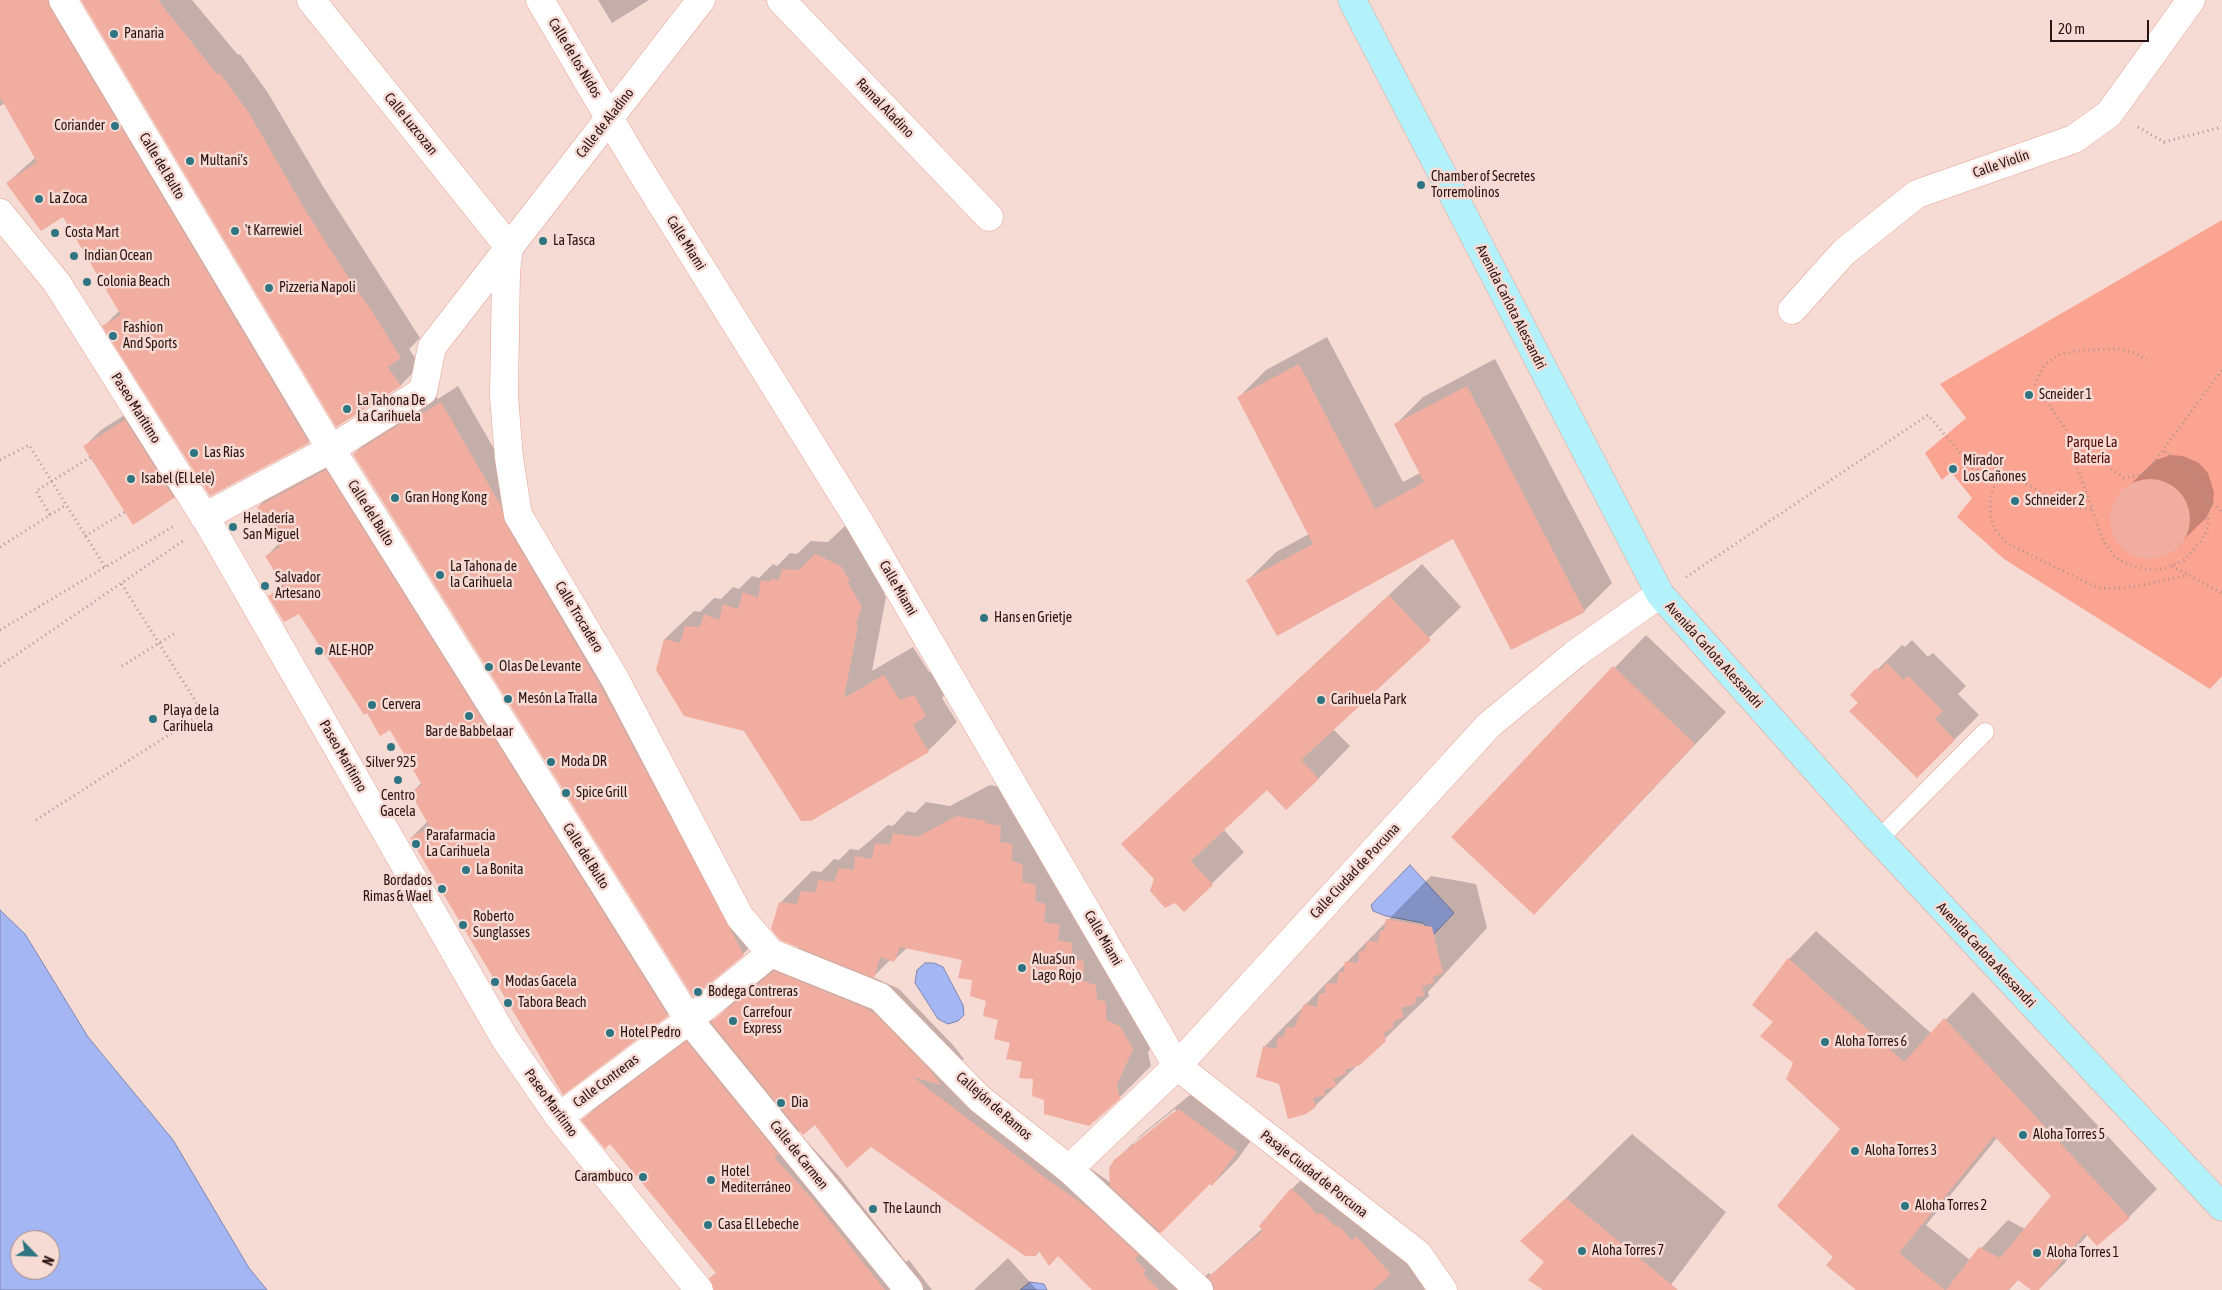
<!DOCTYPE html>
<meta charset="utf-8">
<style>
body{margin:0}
#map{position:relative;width:2222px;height:1290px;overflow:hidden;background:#f6dad4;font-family:"Asap Condensed",sans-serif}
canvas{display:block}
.north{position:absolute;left:10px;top:1230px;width:50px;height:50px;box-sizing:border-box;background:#f6dad4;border:1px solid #a48a85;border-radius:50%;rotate:114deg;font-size:14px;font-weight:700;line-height:20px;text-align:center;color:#2a120e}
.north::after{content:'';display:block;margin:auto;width:18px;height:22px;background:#2e7481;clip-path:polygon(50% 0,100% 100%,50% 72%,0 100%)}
.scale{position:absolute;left:2050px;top:20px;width:99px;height:22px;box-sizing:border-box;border:2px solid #2a120e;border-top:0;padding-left:6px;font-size:15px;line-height:18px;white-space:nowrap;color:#2a120e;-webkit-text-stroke:4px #f6dad4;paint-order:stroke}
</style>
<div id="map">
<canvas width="2222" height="1290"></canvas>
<div class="north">N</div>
<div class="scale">20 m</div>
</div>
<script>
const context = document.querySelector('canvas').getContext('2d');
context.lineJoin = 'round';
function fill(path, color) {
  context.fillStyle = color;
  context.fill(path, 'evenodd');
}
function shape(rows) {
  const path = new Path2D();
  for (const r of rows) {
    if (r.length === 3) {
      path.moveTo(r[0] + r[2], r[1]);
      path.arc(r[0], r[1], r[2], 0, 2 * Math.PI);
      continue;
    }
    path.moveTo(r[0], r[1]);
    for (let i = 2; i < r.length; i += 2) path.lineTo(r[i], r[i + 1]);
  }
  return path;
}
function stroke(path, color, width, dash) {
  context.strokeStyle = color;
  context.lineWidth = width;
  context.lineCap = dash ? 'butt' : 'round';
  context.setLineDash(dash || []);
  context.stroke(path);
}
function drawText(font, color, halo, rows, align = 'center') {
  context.font = font + ' "Asap Condensed",sans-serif';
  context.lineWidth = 5;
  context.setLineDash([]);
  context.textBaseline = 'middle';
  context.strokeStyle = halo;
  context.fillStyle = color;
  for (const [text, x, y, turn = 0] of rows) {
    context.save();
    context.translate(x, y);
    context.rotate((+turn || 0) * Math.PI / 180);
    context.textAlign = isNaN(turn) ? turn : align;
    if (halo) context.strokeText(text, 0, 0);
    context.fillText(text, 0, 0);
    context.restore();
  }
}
fill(shape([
 [2222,220,2222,676,2210,689,2004,559,1957,517,1972,498,1951,472,1942,480,1925,453,1966,418,1940,384]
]), '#fca492');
const water = shape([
 [1410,865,1454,913,1434,934,1423,923,1386,916,1373,911,1371,905,1410,865],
 [0,910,25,934,88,1037,173,1140,249,1268,267,1290,0,1290,0,910],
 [20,1240,50,1240,50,1270,20,1270,20,1240],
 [925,963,934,963,943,967,963,1005,964,1015,958,1021,948,1024,938,1019,915,983,917,970,925,963],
 [1030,1282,1044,1284,1047,1290,1020,1290,1030,1282]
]);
fill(water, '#a4b6f4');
stroke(water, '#7f85af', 1);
fill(shape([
 [0,0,76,0,328,422,308,442,210,494,104,326,120,310,63,216,7,183,36,157,5,103,0,106],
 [83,0,192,0,238,55,240,54,268,93,324,188,420,338,409,349,420,365,401,385,337,426],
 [598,0,649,0,612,23],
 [1327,337,1403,482,1420,473,1395,425,1423,397,1495,359,1612,583,1584,611,1454,537,1248,580,1276,552,1309,534,1238,398,1266,370],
 [458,386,517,489,760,937,743,954,354,454,371,437,436,396,438,399],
 [142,404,190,481,174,498,85,446,101,430],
 [344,452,686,997,667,1015,411,838,428,821,412,793,422,782,391,729,367,711,300,612,270,596,283,583,267,556,279,543,258,507,276,488],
 [2171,455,2183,456,2199,463,2208,473,2214,492,2213,504,2206,518,2170,553,2154,558,2139,557,2126,550,2116,537,2111,526,2112,511,2117,498,2142,473,2156,460],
 [845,526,870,537,890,578,884,594,886,597,872,671,913,647,929,672,943,667,953,686,942,698,957,722,928,751,745,730,658,669,665,639,694,611,700,612,714,598,721,599,733,587,739,589,752,576,759,578,773,564,777,566,790,553,797,554,811,541,828,542],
 [1422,564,1461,607,1333,729,1350,746,1319,778,1286,808,1267,788,1223,829,1244,852,1184,911,1123,844],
 [1646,635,1726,712,1565,882,1453,837],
 [1912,640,1928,657,1933,653,1966,686,1958,694,1979,715,1917,777,1852,695,1902,645,1905,647],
 [990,785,1017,790,1103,928,1115,930,1114,949,1128,968,1138,971,1138,988,1151,994,1164,1017,1148,1053,1151,1066,1119,1098,1045,1099,963,959,907,948,893,961,890,960,873,977,899,989,953,1045,964,1059,957,1067,1071,1155,1111,1183,1115,1161,1140,1136,1196,1090,1261,1127,1236,1161,1212,1185,1209,1183,1158,1234,1203,1278,1209,1273,1211,1275,1263,1228,1292,1189,1316,1165,1438,1275,1424,1290,1094,1290,1059,1254,1040,1251,1036,1255,871,1146,816,1123,798,1132,838,1175,906,1262,909,1260,932,1290,715,1290,711,1278,717,1272,610,1142,583,1120,608,1095,711,1018,714,1021,737,998,800,946,780,903,812,871,821,872,834,859,839,860,850,849,859,850,888,825,893,826,907,811,915,813,926,802,950,806],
 [1175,1109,1176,1111,1133,1146,1133,1143],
 [1431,876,1476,884,1487,928,1428,992,1429,996,1315,1106,1280,1083,1264,1047],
 [1816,931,1932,1034,1973,992,2157,1189,2129,1217,2098,1244,2088,1234,2064,1264,2038,1290,2033,1290,2019,1279,2009,1290,1858,1290,1835,1257,1841,1129,1795,1062,1775,1022,1789,959],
 [1997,1138,2052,1196,2025,1229,2008,1220,1970,1260,1926,1225],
 [1632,1134,1726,1212,1667,1290,1545,1290,1546,1262,1522,1241],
 [1008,1258,1037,1290,974,1290]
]), '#0003');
fill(shape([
 [0,0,47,0,50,8,309,443,210,496,102,326,121,315,63,217,41,231,6,183,37,162,0,97],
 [81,0,158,0,217,74,220,73,249,113,304,208,352,283,372,311,401,358,388,367,401,386,336,427],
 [1299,364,1375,509,1424,482,1394,424,1467,386,1585,612,1511,650,1453,539,1277,636,1246,580,1313,544,1237,397],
 [441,402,501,506,505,523,601,687,744,955,693,997,353,454,419,412,420,415],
 [125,420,174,498,133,525,83,446],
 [326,470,668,1016,563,1095,410,838,430,827,410,792,422,785,390,730,380,736,367,713,364,715,299,614,284,622,268,596,284,587,265,556,280,547,257,507],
 [2150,519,40],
 [815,554,841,566,850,581,848,583,862,607,856,623,858,626,844,698,884,675,900,700,914,695,926,716,913,725,929,752,811,821,801,821,744,731,684,716,656,670,664,639,680,643,685,626,700,627,704,614,719,620,723,604,738,609,743,592,758,598,761,580,769,582,771,579,779,580,782,569,799,570],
 [1389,595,1431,640,1301,760,1319,779,1286,810,1267,790,1191,861,1213,885,1184,912,1175,903,1165,908,1150,891,1154,879,1121,844],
 [1887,663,1903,680,1908,676,1943,711,1935,719,1955,740,1917,778,1849,711,1858,703,1850,695,1876,668,1879,671],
 [1613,666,1695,744,1534,915,1451,837],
 [957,816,986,821,985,823,1001,826,1000,842,1013,844,1011,860,1023,865,1022,882,1036,885,1035,901,1046,904,1044,922,1060,925,1058,940,1072,943,1071,960,1084,961,1083,981,1096,985,1097,999,1106,1002,1106,1020,1120,1026,1133,1049,1117,1085,1120,1099,1089,1126,1044,1114,1044,1100,1032,1096,1033,1079,1019,1078,1022,1062,1006,1059,1010,1043,994,1039,998,1020,983,1016,986,1001,970,996,972,980,958,978,962,960,900,947,894,962,880,957,874,978,780,940,771,929,779,902,797,904,801,891,816,892,818,880,834,882,839,868,854,870,855,856,872,859,875,843,890,845,893,833,917,837],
 [1386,919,1432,927,1443,973,1433,977,1434,982,1422,987,1424,996,1416,997,1415,1004,1401,1008,1404,1017,1394,1021,1393,1028,1384,1033,1386,1041,1360,1065,1345,1070,1347,1073,1333,1079,1337,1086,1324,1090,1326,1095,1313,1098,1316,1107,1306,1114,1288,1119,1279,1084,1256,1077,1263,1046,1276,1049,1278,1037,1284,1037,1286,1027,1294,1028,1304,1004,1317,1007,1319,994,1325,993,1326,984,1337,983,1339,972,1344,972,1345,961,1358,963,1359,952,1365,950,1367,941,1378,942,1380,931,1384,930],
 [1788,958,1904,1062,1944,1018,2130,1218,2097,1246,2085,1233,2039,1290,2031,1290,2018,1280,2008,1290,1946,1290,1979,1247,2000,1258,2051,1196,1994,1136,1899,1253,1945,1290,1856,1290,1826,1265,1833,1257,1777,1206,1840,1129,1786,1079,1793,1063,1760,1036,1773,1022,1752,1005],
 [774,971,865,1008,875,1014,929,1069,941,1085,913,1077,1047,1179,1088,1208,1139,1255,1135,1259,1146,1270,1143,1274,1159,1290,1092,1290,1058,1256,1049,1266,1039,1251,1036,1256,1025,1256,871,1147,847,1168,815,1125,803,1135,711,1022],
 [686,1041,778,1154,774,1157,813,1200,885,1290,714,1290,709,1278,716,1273,610,1144,605,1149,581,1120],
 [1179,1109,1237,1152,1212,1186,1210,1184,1161,1233,1110,1186,1109,1168,1114,1160,1171,1114],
 [1291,1188,1310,1206,1317,1215,1321,1213,1335,1226,1339,1226,1352,1241,1356,1236,1391,1274,1373,1290,1214,1290,1214,1285,1208,1277,1263,1231,1259,1226],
 [1566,1198,1678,1290,1543,1290,1528,1280,1544,1262,1520,1241]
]), '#f1ad9f');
const lane = shape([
 [1879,839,1985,732]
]);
const street = shape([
 [63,0,331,449,689,1020,909,1290],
 [311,0,509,247],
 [540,0,634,160,859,521,1177,1066,1418,1254,1443,1290],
 [781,0,989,217],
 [0,213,57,283,209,524,505,1039,559,1117,699,1290],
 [509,247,506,272,504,396,509,458,518,515,615,679,740,917,771,953,880,997,980,1099,1069,1169,1199,1290],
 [1792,310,1844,252,1917,194,2074,139,2109,114,2191,0],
 [204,517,331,449,423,391,432,347,701,0],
 [559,1117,689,1020,771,953],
 [1069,1169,1177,1066,1489,725,1575,654,1660,594]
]);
const secondary = shape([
 [1352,0,1660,594,1867,827,2222,1207]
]);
stroke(lane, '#e8a497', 19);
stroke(street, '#e8a497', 29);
stroke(secondary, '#e8a497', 29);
stroke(shape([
 [2138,127,2164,142,2222,127],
 [2147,360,2135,353,2118,349,2080,350,2058,355,2044,366,2035,384,2069,434,2095,457,2124,478,2145,474,2222,370],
 [2069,434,2073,456,2104,542,2115,557,2123,562,2144,569,2163,569,2184,560,2201,541,2208,527,2208,501,2198,478,2190,469,2162,450],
 [0,460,29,445,105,567],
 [2208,501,2220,510,2222,514],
 [2091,509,2064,506,2023,482,2007,476,1999,478,1993,489,1990,504,1991,520,1995,530,2008,544,2096,587,2112,589,2137,586,2188,575],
 [50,515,66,505],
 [85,536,125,512],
 [0,547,50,515,36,491,91,457],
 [2172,566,2222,593],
 [1686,577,1928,415,1973,468,1999,478],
 [0,630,174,526],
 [0,666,183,541],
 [122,666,177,632],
 [36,820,203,713,121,583]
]), '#af948f', 3, [1, 4]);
stroke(lane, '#fff', 18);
stroke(street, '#fff', 28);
stroke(secondary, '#b3f2fa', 28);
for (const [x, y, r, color] of [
 [114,34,5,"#2e7481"],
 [115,126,5,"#2e7481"],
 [190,161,5,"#2e7481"],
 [1421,185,5,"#2e7481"],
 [39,199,5,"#2e7481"],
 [235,231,5,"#2e7481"],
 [55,233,5,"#2e7481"],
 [543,241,5,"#2e7481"],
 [74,256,5,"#2e7481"],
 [87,282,5,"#2e7481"],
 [269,288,5,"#2e7481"],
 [113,336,5,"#2e7481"],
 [2029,395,5,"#2e7481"],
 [347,409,5,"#2e7481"],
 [194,453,5,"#2e7481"],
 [1953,469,5,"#2e7481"],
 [131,479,5,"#2e7481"],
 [395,498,5,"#2e7481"],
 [2015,501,5,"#2e7481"],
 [233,527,5,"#2e7481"],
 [440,575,5,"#2e7481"],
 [265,586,5,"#2e7481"],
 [984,618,5,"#2e7481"],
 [319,651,5,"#2e7481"],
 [489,667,5,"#2e7481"],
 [508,699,5,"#2e7481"],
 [1321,700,5,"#2e7481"],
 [372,705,5,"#2e7481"],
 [469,716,5,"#2e7481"],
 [153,719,5,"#2e7481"],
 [391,747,5,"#2e7481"],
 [551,762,5,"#2e7481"],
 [398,780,5,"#2e7481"],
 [566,793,5,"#2e7481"],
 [416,844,5,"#2e7481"],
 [466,870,5,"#2e7481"],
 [442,889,5,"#2e7481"],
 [463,925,5,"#2e7481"],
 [1022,968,5,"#2e7481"],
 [495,982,5,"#2e7481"],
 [698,992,5,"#2e7481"],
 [508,1003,5,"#2e7481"],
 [733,1021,5,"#2e7481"],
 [610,1033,5,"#2e7481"],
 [1825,1042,5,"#2e7481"],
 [781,1103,5,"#2e7481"],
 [2023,1135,5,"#2e7481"],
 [1855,1151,5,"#2e7481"],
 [643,1177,5,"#2e7481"],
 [711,1180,5,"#2e7481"],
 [1905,1206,5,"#2e7481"],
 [873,1209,5,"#2e7481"],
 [708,1225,5,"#2e7481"],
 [1582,1251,5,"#2e7481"],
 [2037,1253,5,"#2e7481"]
]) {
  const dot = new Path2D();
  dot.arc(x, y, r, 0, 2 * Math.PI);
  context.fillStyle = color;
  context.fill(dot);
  stroke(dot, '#f6dad4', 2);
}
drawText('14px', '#2a120e', '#f6dad4', [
 ["Panaria",124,34],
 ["Coriander",105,126,"right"],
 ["Multani's",200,161],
 ["Chamber of Secretes",1431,177],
 ["Torremolinos",1431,193],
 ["La Zoca",49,199],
 ["'t Karrewiel",245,231],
 ["Costa Mart",65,233],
 ["La Tasca",553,241],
 ["Indian Ocean",84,256],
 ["Colonia Beach",97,282],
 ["Pizzeria Napoli",279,288],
 ["Fashion",123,328],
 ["And Sports",123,344],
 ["Scneider 1",2039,395],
 ["La Tahona De",357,401],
 ["La Carihuela",357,417],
 ["Las Rías",204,453],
 ["Mirador",1963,461],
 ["Los Cañones",1963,477],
 ["Isabel (El Lele)",141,479],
 ["Gran Hong Kong",405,498],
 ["Schneider 2",2025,501],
 ["Heladería",243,519],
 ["San Miguel",243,535],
 ["La Tahona de",450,567],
 ["la Carihuela",450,583],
 ["Salvador",275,578],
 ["Artesano",275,594],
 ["Hans en Grietje",994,618],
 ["ALE-HOP",329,651],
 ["Olas De Levante",499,667],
 ["Mesón La Tralla",518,699],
 ["Carihuela Park",1331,700],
 ["Cervera",382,705],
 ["Playa de la",163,711],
 ["Carihuela",163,727],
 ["Bar de Babbelaar",469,732,"center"],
 ["Moda DR",561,762],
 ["Silver 925",391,763,"center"],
 ["Spice Grill",576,793],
 ["Centro",398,796,"center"],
 ["Gacela",398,812,"center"],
 ["Parafarmacia",426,836],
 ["La Carihuela",426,852],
 ["La Bonita",476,870],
 ["Bordados",432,881,"right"],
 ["Rimas & Wael",432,897,"right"],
 ["Roberto",473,917],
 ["Sunglasses",473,933],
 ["AluaSun",1032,960],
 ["Lago Rojo",1032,976],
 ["Modas Gacela",505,982],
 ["Bodega Contreras",708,992],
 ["Tabora Beach",518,1003],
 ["Carrefour",743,1013],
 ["Express",743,1029],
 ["Hotel Pedro",620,1033],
 ["Aloha Torres 6",1835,1042],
 ["Dia",791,1103],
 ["Aloha Torres 5",2033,1135],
 ["Aloha Torres 3",1865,1151],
 ["Hotel",721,1172],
 ["Mediterráneo",721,1188],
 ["Carambuco",633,1177,"right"],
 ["Aloha Torres 2",1915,1206],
 ["The Launch",883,1209],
 ["Casa El Lebeche",718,1225],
 ["Aloha Torres 7",1592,1251],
 ["Aloha Torres 1",2047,1253]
], 'left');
drawText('14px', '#2a120e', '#f6dad4', [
 ["Calle de los Nidos",575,58,59],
 ["Ramal Aladino",885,108,46],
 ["Calle de Aladino",605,123,-52],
 ["Calle Luzcozan",411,124,51],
 ["Calle Violín",2001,164,-19],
 ["Calle del Bulto",162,166,59],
 ["Calle Miami",686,243,58],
 ["Avenida Carlota Alessandri",1511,307,63],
 ["Paseo Marítimo",136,408,58],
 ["Calle del Bulto",371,513,58],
 ["Calle Miami",898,588,60],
 ["Calle Trocadero",579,617,59],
 ["Avenida Carlota Alessandri",1714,655,48],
 ["Paseo Marítimo",343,756,60],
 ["Calle del Bulto",586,856,58],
 ["Calle Ciudad de Porcuna",1355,871,-47],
 ["Calle Miami",1103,938,60],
 ["Avenida Carlota Alessandri",1986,955,47],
 ["Calle Contreras",606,1081,-37],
 ["Paseo Marítimo",551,1103,54],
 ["Callejón de Ramos",994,1106,41],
 ["Calle de Carmen",799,1155,51],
 ["Pasaje Ciudad de Porcuna",1314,1174,38]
]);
drawText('14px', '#550800', '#f6dad4', [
 ["Parque La",2092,443],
 ["Batería",2092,459]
]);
</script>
